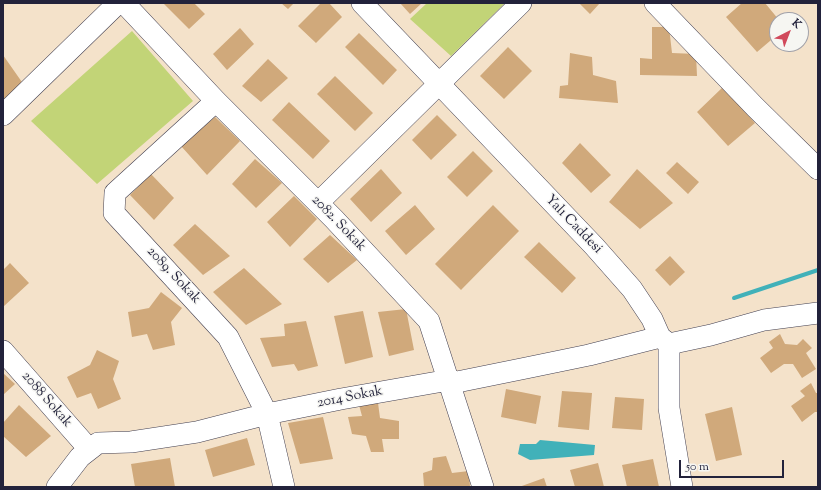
<!DOCTYPE html>
<meta charset="utf-8">
<style>
body{margin:0}
#map{position:relative;width:821px;height:490px;overflow:hidden;background:#f4e2ca;font-family:"Sorts Mill Goudy",serif}
canvas{display:block}
.frame{position:absolute;inset:0;border:4px solid #22223b;pointer-events:none}
.north{position:absolute;left:769px;top:12px;width:40px;height:40px;box-sizing:border-box;background:#f6f6f2;border:1px solid #a1a1a9;border-radius:50%;rotate:42deg;font-size:11px;font-weight:700;line-height:16px;text-align:center;color:#22223b}
.north::after{content:'';display:block;margin:auto;width:14px;height:18px;background:#d1495b;clip-path:polygon(50% 0,100% 100%,50% 72%,0 100%)}
.scale{position:absolute;left:679px;top:460px;width:105px;height:18px;box-sizing:border-box;border:2px solid #22223b;border-top:0;padding-left:5px;font-size:12px;line-height:14px;white-space:nowrap;color:#22223b;-webkit-text-stroke:3px #f6f6f2;paint-order:stroke}
</style>
<div id="map">
<canvas width="821" height="490"></canvas>
<div class="frame"></div>
<div class="north">K</div>
<div class="scale">50 m</div>
</div>
<script>
const context = document.querySelector('canvas').getContext('2d');
context.lineJoin = 'round';
function fill(path, color) {
  context.fillStyle = color;
  context.fill(path, 'evenodd');
}
function shape(rows) {
  const path = new Path2D();
  for (const r of rows) {
    path.moveTo(r[0], r[1]);
    for (let i = 2; i < r.length; i += 2) path.lineTo(r[i], r[i + 1]);
  }
  return path;
}
function stroke(path, color, width, dash) {
  context.strokeStyle = color;
  context.lineWidth = width;
  context.lineCap = dash ? 'butt' : 'round';
  context.setLineDash(dash || []);
  context.stroke(path);
}
function drawText(font, color, halo, rows, align = 'center') {
  context.font = font + ' "Sorts Mill Goudy",serif';
  context.lineWidth = 3;
  context.setLineDash([]);
  context.textBaseline = 'middle';
  context.strokeStyle = halo;
  context.fillStyle = color;
  for (const [text, x, y, turn = 0] of rows) {
    context.save();
    context.translate(x, y);
    context.rotate((+turn || 0) * Math.PI / 180);
    context.textAlign = isNaN(turn) ? turn : align;
    if (halo) context.strokeText(text, 0, 0);
    context.fillText(text, 0, 0);
    context.restore();
  }
}
fill(shape([
 [427,3,505,3,451,56,410,19],
 [132,31,193,101,97,184,31,121]
]), '#c2d477');
fill(shape([
 [540,440,595,445,594,455,530,460,518,454,520,444,536,444]
]), '#41b1b9');
stroke(shape([
 [734,298,818,270]
]), '#41b1b9', 4);
fill(shape([
 [163,3,194,3,205,14,189,29],
 [281,3,294,3,288,9],
 [321,3,329,3,342,17,316,43,298,26],
 [400,3,422,3,410,14],
 [579,3,600,3,590,14],
 [742,3,765,3,779,20,777,20,777,35,757,52,726,17],
 [652,27,669,27,672,53,696,54,697,76,640,75,640,58,652,59],
 [240,28,254,44,227,70,213,54],
 [359,33,397,70,383,85,345,47],
 [508,47,532,71,504,99,480,76],
 [570,53,592,57,593,75,616,81,618,103,559,98,560,86,568,85],
 [3,55,24,85,3,100],
 [268,59,288,78,261,102,242,86],
 [335,76,373,113,355,131,317,94],
 [723,87,755,123,728,146,697,112],
 [289,102,330,141,313,159,272,120],
 [437,115,457,135,431,160,412,140],
 [215,117,240,141,207,175,181,146],
 [580,143,611,175,591,193,562,163],
 [473,151,493,171,467,197,447,177],
 [255,159,282,183,256,208,232,184],
 [677,162,699,182,688,194,666,173],
 [381,169,402,193,371,222,350,199],
 [637,169,673,203,640,229,609,202],
 [151,174,174,198,154,220,130,195],
 [294,196,317,219,290,247,267,222],
 [415,205,435,229,406,255,385,231],
 [493,205,519,231,461,290,435,264],
 [195,224,230,256,203,275,173,245],
 [330,235,357,260,328,283,303,259],
 [539,242,576,278,562,293,524,257],
 [670,256,685,272,670,286,655,270],
 [10,263,29,283,3,307,3,270],
 [244,268,282,304,246,325,213,292],
 [161,292,182,308,171,322,175,345,153,350,147,334,132,337,128,312,149,308],
 [406,309,414,350,389,356,378,312],
 [363,311,373,357,345,364,334,316],
 [306,321,318,366,298,371,294,364,272,367,260,338,285,336,284,324],
 [780,334,785,344,797,345,803,339,812,348,806,353,816,369,802,378,793,364,784,364,771,373,760,358,773,348,769,342],
 [97,350,119,361,113,379,121,399,98,409,91,393,77,398,67,377,90,365],
 [3,373,15,384,3,395],
 [811,383,816,393,818,393,818,412,815,412,802,422,791,406,805,396,800,391],
 [506,389,541,396,536,424,501,417],
 [562,391,592,393,589,430,558,427],
 [615,397,644,399,642,430,612,428],
 [378,403,380,418,399,421,399,439,382,439,384,452,371,452,366,436,352,434,348,417,362,416,359,405],
 [19,405,51,436,26,457,3,436,3,423],
 [732,407,742,455,716,461,705,414],
 [323,417,333,459,300,464,288,423],
 [247,438,255,465,213,477,205,450],
 [446,456,452,473,469,471,470,487,424,486,423,473,432,470,433,458],
 [170,458,175,487,135,487,131,464],
 [653,459,659,487,627,487,622,465],
 [598,463,604,487,575,487,570,470],
 [544,478,547,487,519,487]
]), '#d0a97b');
const minor = shape([
 [124,3,216,101,334,219,429,321,483,487],
 [362,3,594,246,632,289,652,319,660,337,669,344,711,335,764,320,818,313],
 [655,3,755,107,818,169],
 [216,101,115,193,114,213,228,337,267,414,284,487],
 [3,115,118,3],
 [318,203,521,3],
 [669,344,669,408,682,487],
 [3,351,89,449],
 [57,487,80,457,98,443,131,442,197,432,267,414,341,399,449,380,457,382,526,368,589,355,660,337]
]);
stroke(minor, '#423f50', 22);
stroke(minor, '#fff', 21);
drawText('14px', '#22223b', '#f6f6f2', [
 ["2082. Sokak",338,224,46],
 ["Yalı Caddesi",573,225,46],
 ["2089. Sokak",173,276,47],
 ["2014 Sokak",350,398,-11],
 ["2088 Sokak",46,400,49]
]);
</script>
